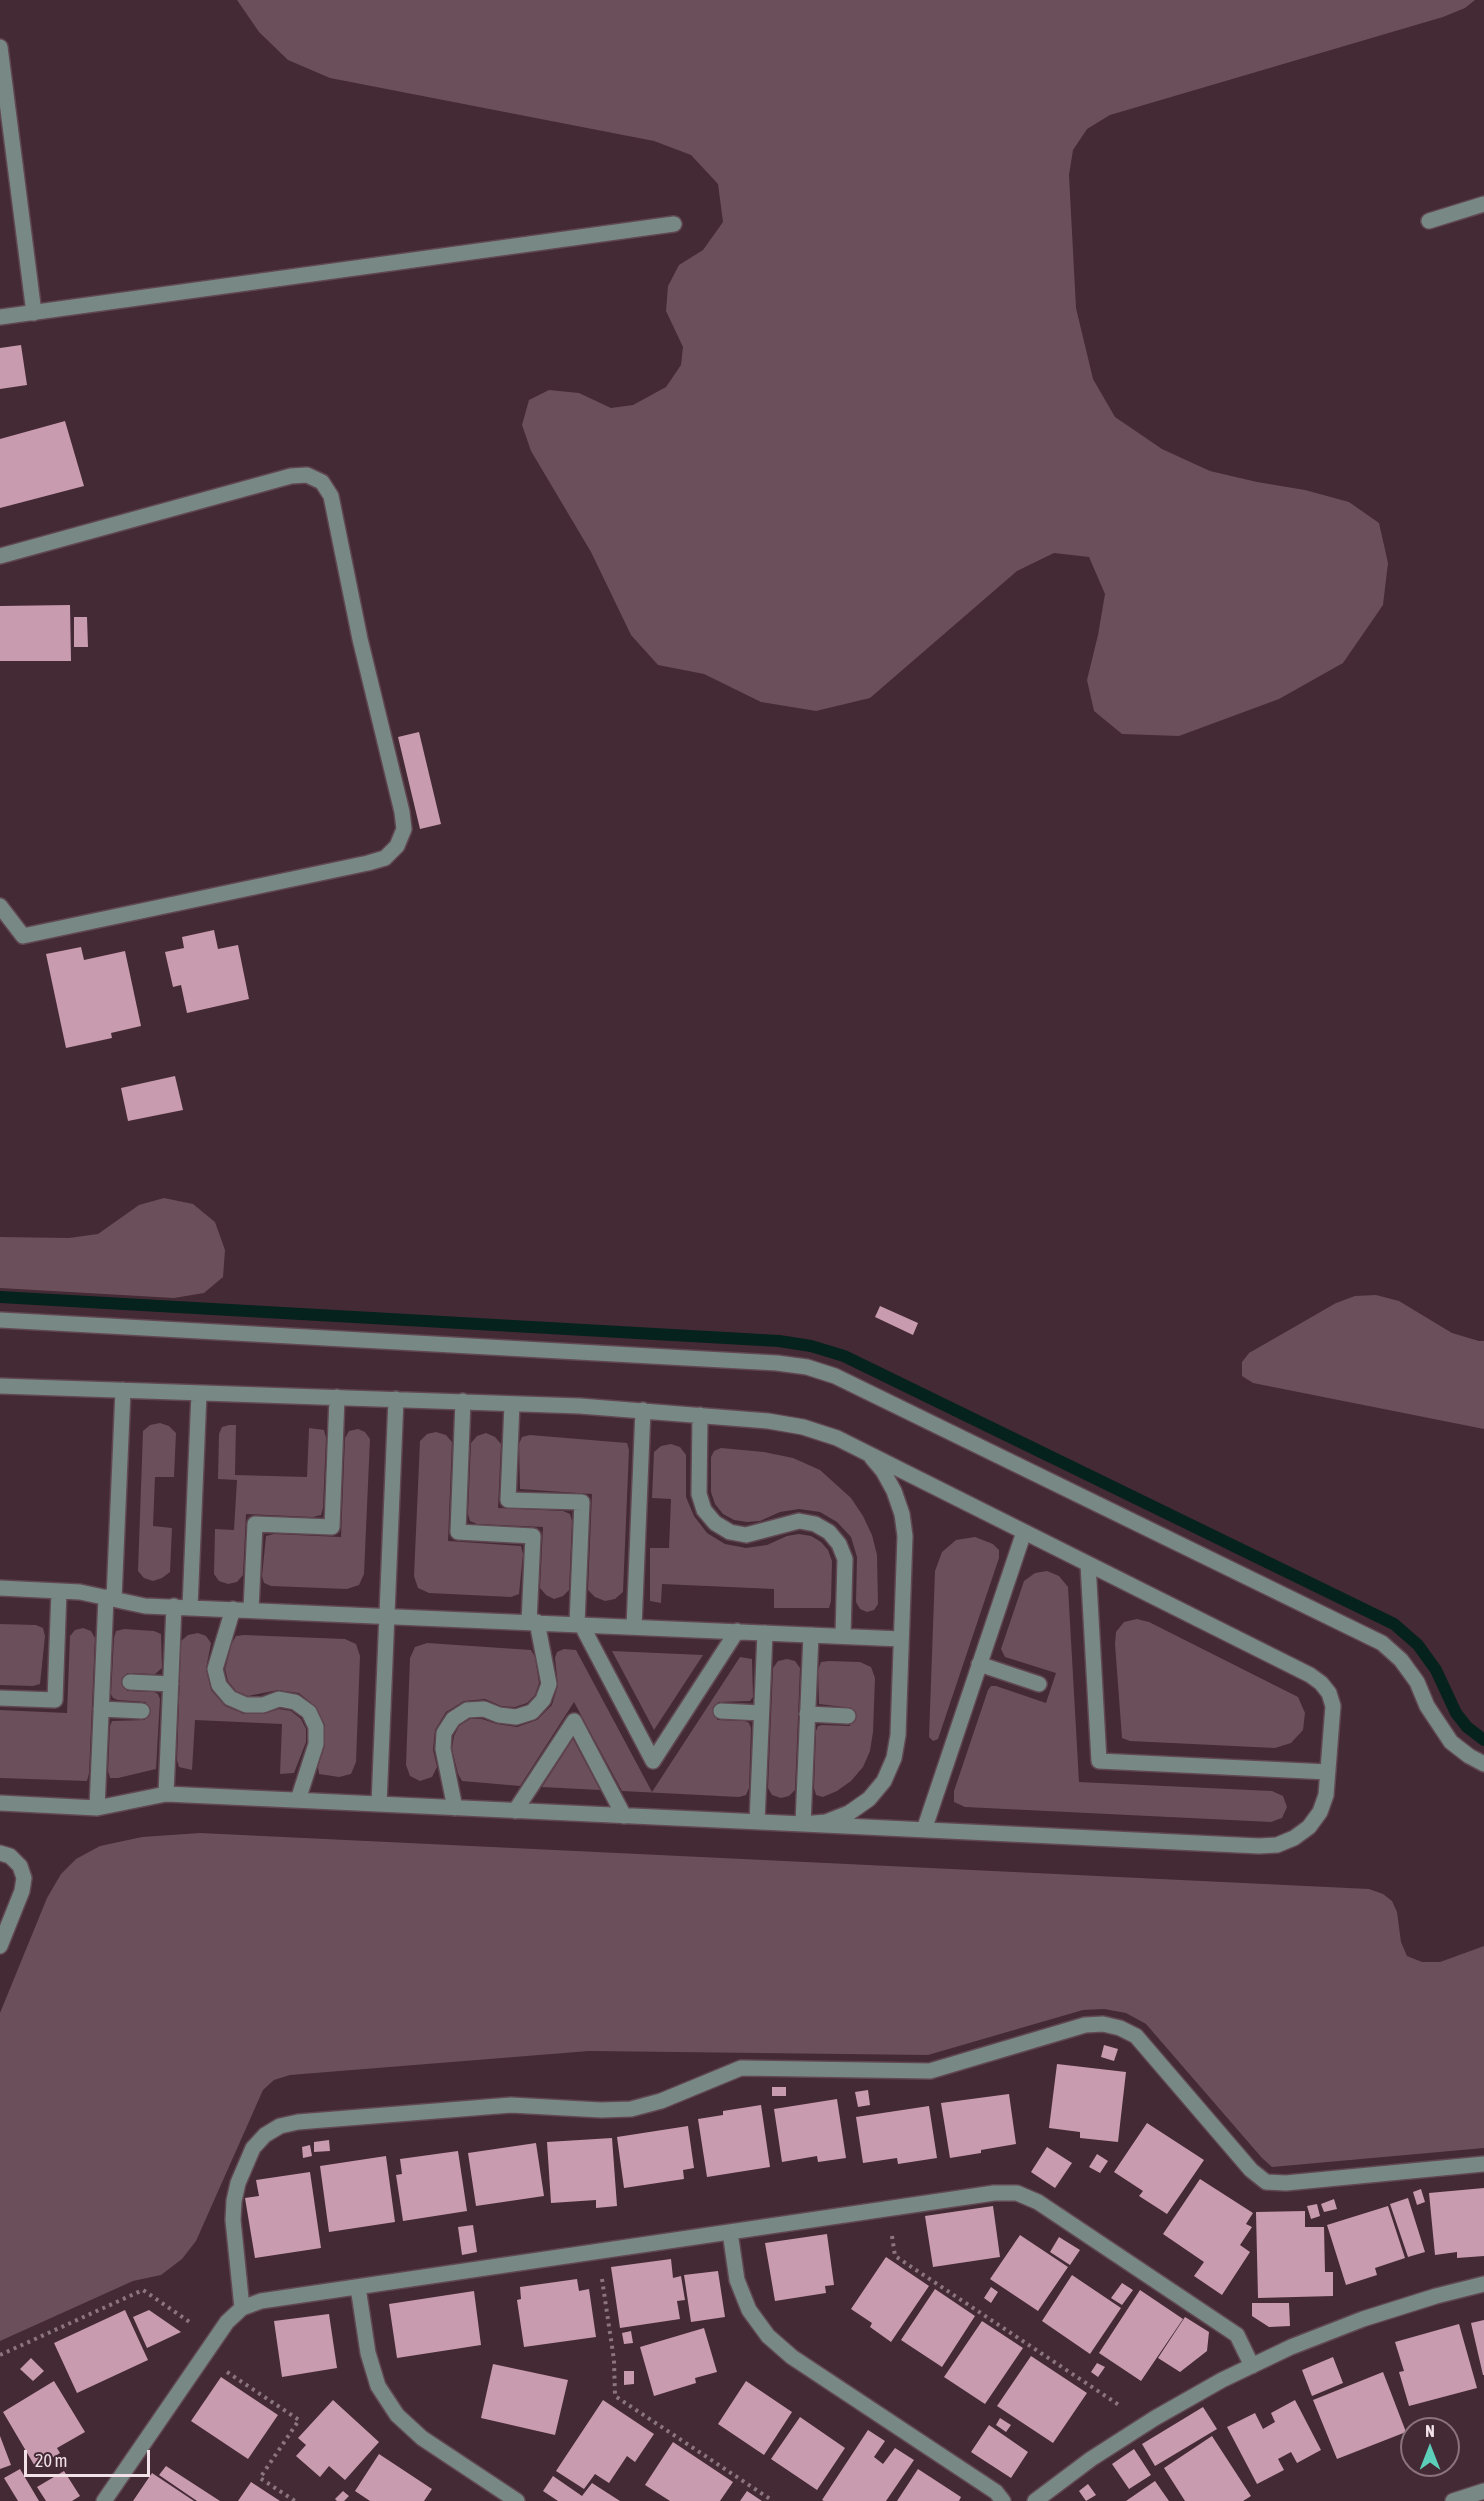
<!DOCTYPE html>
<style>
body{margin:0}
#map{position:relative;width:1484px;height:2501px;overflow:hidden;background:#442a35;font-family:"Asap Condensed",sans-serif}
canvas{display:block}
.north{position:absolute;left:1400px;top:2417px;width:60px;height:60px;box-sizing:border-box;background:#442a35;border:2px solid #8a737d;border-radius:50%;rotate:0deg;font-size:16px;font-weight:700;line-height:24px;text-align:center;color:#f3e1e8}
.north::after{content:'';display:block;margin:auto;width:21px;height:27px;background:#5dceb9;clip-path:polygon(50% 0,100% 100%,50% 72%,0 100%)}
.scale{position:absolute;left:24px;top:2450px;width:126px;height:27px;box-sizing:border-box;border:3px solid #f3e1e8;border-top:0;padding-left:8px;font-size:18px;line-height:21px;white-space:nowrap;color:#f3e1e8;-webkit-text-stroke:4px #442a35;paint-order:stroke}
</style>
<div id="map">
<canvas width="1484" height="2501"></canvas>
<div class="north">N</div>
<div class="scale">20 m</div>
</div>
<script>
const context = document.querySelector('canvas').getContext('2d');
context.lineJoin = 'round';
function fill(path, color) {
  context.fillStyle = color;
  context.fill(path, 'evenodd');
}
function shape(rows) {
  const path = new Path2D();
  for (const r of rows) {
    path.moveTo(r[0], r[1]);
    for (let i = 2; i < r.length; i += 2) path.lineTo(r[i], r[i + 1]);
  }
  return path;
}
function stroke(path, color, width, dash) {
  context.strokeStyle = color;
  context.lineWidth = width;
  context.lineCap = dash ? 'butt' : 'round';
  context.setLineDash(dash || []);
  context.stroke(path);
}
fill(shape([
 [237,0,1475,0,1465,8,1443,17,1110,115,1087,129,1073,150,1069,175,1076,308,1093,379,1115,417,1162,449,1210,471,1257,482,1305,490,1349,502,1379,523,1388,563,1383,605,1343,663,1279,699,1179,736,1122,734,1094,711,1087,680,1098,635,1105,594,1089,557,1054,553,1017,571,870,698,816,711,761,702,704,674,658,665,631,635,591,552,531,451,522,425,529,400,549,390,579,393,611,408,633,405,666,387,681,365,683,347,666,311,668,286,679,265,703,250,723,222,718,184,691,155,654,141,330,78,288,60,259,32],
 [164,1198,193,1204,215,1222,225,1250,223,1277,204,1293,174,1298,0,1288,0,1237,69,1238,98,1234,139,1205],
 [1376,1295,1399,1301,1452,1333,1479,1341,1484,1341,1484,1429,1253,1383,1242,1376,1242,1362,1249,1353,1336,1303,1355,1296],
 [160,1423,169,1426,176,1433,174,1477,155,1477,153,1526,172,1528,170,1572,162,1578,153,1581,144,1578,138,1571,143,1431,150,1425],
 [229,1425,236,1425,235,1475,307,1477,309,1428,324,1430,326,1438,323,1508,321,1515,313,1517,246,1514,243,1575,237,1582,228,1584,219,1581,214,1574,215,1529,234,1530,237,1480,218,1479,219,1434,222,1427],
 [358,1429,365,1432,370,1439,364,1574,359,1585,347,1589,271,1586,264,1583,262,1576,266,1536,274,1534,341,1537,345,1438,349,1431],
 [436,1432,446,1435,452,1442,448,1541,521,1546,523,1554,519,1594,511,1597,429,1593,418,1588,414,1576,420,1441,427,1434],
 [486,1433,495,1437,501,1444,498,1508,563,1511,570,1514,572,1521,569,1590,563,1596,554,1599,546,1595,540,1588,543,1527,477,1524,470,1521,468,1514,471,1443,477,1436],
 [530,1435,627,1443,629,1450,623,1592,615,1599,605,1601,595,1597,588,1590,592,1494,520,1489,519,1444,522,1437],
 [671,1444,680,1447,686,1455,686,1497,694,1516,707,1533,725,1544,746,1548,767,1545,787,1536,799,1534,811,1536,821,1542,828,1550,832,1561,831,1601,829,1608,774,1608,774,1589,662,1584,661,1603,650,1601,650,1548,669,1548,671,1499,652,1498,654,1452,661,1446],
 [721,1448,764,1452,793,1458,820,1470,851,1498,863,1516,872,1535,877,1555,878,1604,874,1610,867,1612,860,1609,856,1602,857,1557,851,1537,837,1522,820,1512,799,1509,780,1512,760,1521,747,1522,734,1520,723,1514,715,1504,711,1492,711,1457,714,1451],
 [975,1537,993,1544,999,1550,999,1558,938,1739,933,1741,929,1737,935,1571,942,1552,956,1540],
 [1047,1571,1059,1576,1068,1587,1079,1782,1272,1791,1283,1796,1287,1807,1282,1818,1271,1822,965,1807,954,1802,954,1791,988,1690,991,1686,996,1686,1046,1703,1056,1673,1005,1657,1001,1649,1024,1581,1035,1573],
 [1137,1619,1149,1622,1298,1697,1305,1713,1303,1730,1291,1743,1275,1748,1130,1741,1122,1738,1115,1644,1116,1632,1124,1622],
 [0,1624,36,1625,43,1628,45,1636,40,1684,33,1686,0,1685],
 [83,1628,91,1631,95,1638,89,1773,87,1781,0,1778,0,1710,67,1713,70,1636,75,1630],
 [124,1629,154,1631,161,1634,162,1668,155,1674,127,1673,127,1691,154,1692,158,1694,160,1699,156,1769,118,1778,110,1778,108,1771,110,1726,112,1721,145,1720,146,1702,118,1700,113,1698,111,1694,114,1638,116,1631],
 [198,1633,206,1636,211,1643,206,1669,211,1690,225,1706,244,1714,264,1714,279,1709,291,1711,301,1719,306,1729,306,1742,294,1773,280,1774,282,1724,195,1720,192,1770,179,1767,177,1760,181,1641,188,1635],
 [244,1635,345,1639,356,1644,360,1656,356,1762,351,1774,339,1777,319,1774,318,1767,325,1745,325,1725,315,1706,299,1693,278,1690,248,1696,236,1691,228,1681,225,1669,232,1643,236,1636],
 [427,1643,531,1650,535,1657,539,1683,535,1695,527,1703,515,1707,501,1706,485,1699,464,1701,446,1712,435,1730,433,1750,437,1767,432,1777,420,1781,410,1776,406,1765,410,1658,415,1647],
 [564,1649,576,1650,652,1792,740,1657,752,1659,753,1697,750,1701,718,1702,717,1720,745,1721,749,1723,751,1728,749,1788,746,1795,739,1797,622,1791,574,1702,520,1786,462,1781,458,1774,452,1749,454,1736,459,1726,470,1719,482,1719,497,1724,517,1727,537,1720,552,1705,558,1685,555,1658,557,1652],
 [612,1651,703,1655,654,1730],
 [787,1659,795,1661,800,1668,795,1790,789,1796,781,1798,772,1795,768,1788,773,1668,778,1661],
 [829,1661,860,1662,871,1667,875,1678,873,1732,870,1751,863,1767,851,1781,837,1791,823,1797,816,1795,814,1788,816,1731,818,1726,822,1725,850,1726,852,1708,819,1704,818,1670,821,1662],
 [573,1739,600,1790,542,1787],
 [200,1833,1369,1889,1383,1894,1392,1901,1397,1912,1401,1942,1407,1956,1422,1962,1440,1962,1484,1946,1484,2148,1272,2167,1262,2158,1146,2024,1126,2013,1104,2009,1083,2010,928,2055,589,2051,290,2075,274,2080,263,2090,196,2241,182,2259,161,2275,133,2281,0,2341,0,2013,47,1898,61,1874,76,1859,100,1846,142,1837]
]), '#6b4f5b');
stroke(shape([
 [0,1297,779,1341,811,1346,844,1356,1394,1624,1418,1645,1436,1670,1456,1713,1467,1727,1484,1740]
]), '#05221d', 12);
fill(shape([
 [21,345,27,385,0,389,0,348],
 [65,421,84,486,0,508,0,439],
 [70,605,71,661,0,661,0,606],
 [74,617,87,617,88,647,74,647],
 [419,732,441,824,420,829,398,737],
 [214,930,218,949,238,945,249,999,187,1013,181,985,173,987,165,952,184,948,182,937],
 [81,947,84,960,125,951,141,1026,111,1033,112,1038,66,1048,46,954],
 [175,1076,183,1110,128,1121,121,1088],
 [880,1306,918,1323,913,1335,875,1317],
 [1104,2045,1118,2049,1114,2061,1101,2057],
 [1057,2064,1126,2072,1118,2142,1080,2138,1080,2132,1049,2128],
 [772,2087,786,2087,786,2096,772,2096],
 [868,2090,870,2105,858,2107,855,2092],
 [1009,2094,1016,2144,981,2150,981,2153,950,2158,941,2103],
 [837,2099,846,2158,818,2162,817,2156,782,2162,774,2109],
 [761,2105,770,2167,707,2177,698,2119,723,2115,723,2111],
 [929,2106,937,2158,898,2164,897,2158,863,2163,856,2117],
 [1147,2123,1204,2160,1167,2214,1139,2196,1143,2191,1114,2172],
 [688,2126,694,2168,683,2170,684,2179,624,2188,617,2137],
 [612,2138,617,2206,596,2208,596,2200,551,2203,547,2142],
 [329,2140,330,2151,314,2152,314,2142],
 [536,2143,544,2196,476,2206,468,2153],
 [310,2145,312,2156,303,2158,302,2147],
 [1047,2147,1072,2163,1055,2188,1031,2172],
 [458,2151,467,2211,403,2221,396,2175,402,2174,400,2159],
 [1097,2154,1108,2161,1100,2173,1089,2167],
 [386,2156,395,2222,329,2232,320,2166],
 [310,2172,321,2248,255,2258,245,2198,259,2196,256,2180],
 [1200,2179,1253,2213,1246,2224,1252,2227,1240,2245,1250,2252,1222,2295,1194,2276,1204,2262,1163,2234],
 [1484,2188,1484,2256,1457,2258,1457,2252,1435,2255,1429,2193],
 [1421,2189,1425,2202,1417,2205,1413,2192],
 [1408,2198,1425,2252,1408,2257,1390,2204],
 [1334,2199,1337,2209,1324,2212,1321,2204],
 [1317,2204,1320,2216,1311,2219,1307,2206],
 [993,2206,1000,2257,933,2267,925,2216],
 [1388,2206,1405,2258,1375,2268,1377,2275,1346,2285,1327,2225],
 [1305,2211,1305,2227,1324,2227,1325,2272,1333,2272,1333,2296,1258,2298,1256,2212],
 [473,2225,477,2252,462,2255,458,2227],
 [827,2234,834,2285,825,2286,826,2293,775,2301,765,2243],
 [1020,2235,1068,2267,1038,2311,990,2279],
 [1059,2237,1080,2250,1070,2265,1050,2252],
 [886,2257,929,2286,891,2342,870,2327,872,2323,851,2309],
 [671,2259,673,2278,681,2276,685,2300,677,2301,680,2319,620,2328,611,2267],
 [718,2271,725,2317,691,2322,684,2275],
 [1072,2275,1121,2308,1090,2354,1042,2321],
 [577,2279,579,2291,589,2289,596,2337,524,2347,517,2300,521,2299,520,2287],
 [1122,2283,1133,2290,1122,2305,1111,2298],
 [991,2287,998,2292,991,2303,984,2298],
 [935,2289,975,2316,942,2367,901,2340],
 [1140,2290,1183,2319,1141,2381,1099,2353],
 [474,2291,481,2345,397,2358,389,2304],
 [1252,2303,1289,2303,1290,2326,1269,2327,1252,2316],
 [125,2310,148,2360,77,2393,54,2343],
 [149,2310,181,2332,147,2348,133,2317],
 [329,2314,337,2368,282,2377,274,2321],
 [1185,2317,1209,2332,1207,2351,1180,2372,1158,2358],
 [1484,2320,1484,2375,1483,2375,1471,2323],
 [982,2321,1023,2348,985,2404,944,2377],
 [1459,2324,1477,2388,1409,2406,1399,2372,1404,2371,1395,2342],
 [704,2328,717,2372,695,2378,696,2383,654,2396,640,2347],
 [631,2331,633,2343,624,2344,622,2333],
 [1031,2356,1087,2393,1053,2443,997,2406],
 [1333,2357,1343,2383,1312,2396,1302,2370],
 [31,2358,44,2371,33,2381,20,2369],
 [1097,2363,1105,2367,1098,2377,1091,2372],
 [493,2364,568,2380,555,2435,481,2418],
 [624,2371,634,2371,634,2384,624,2385],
 [1383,2372,1406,2432,1337,2459,1313,2400],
 [221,2377,278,2415,248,2459,191,2421],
 [54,2381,85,2432,57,2448,60,2453,36,2468,3,2412],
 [746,2381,792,2412,764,2455,718,2424],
 [333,2400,379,2442,345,2480,329,2466,320,2477,296,2456,306,2445,298,2438],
 [603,2400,654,2434,635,2462,627,2456,609,2483,595,2474,584,2489,556,2471],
 [1295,2400,1321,2450,1297,2463,1291,2452,1278,2459,1284,2470,1257,2484,1227,2427,1255,2413,1263,2429,1275,2422,1271,2413],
 [1203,2407,1217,2429,1155,2466,1142,2444],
 [800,2417,845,2448,817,2490,771,2459],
 [1000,2418,1011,2425,1006,2432,996,2425],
 [989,2425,1028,2452,1011,2478,971,2452],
 [868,2430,885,2441,874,2457,883,2464,895,2448,914,2460,886,2501,824,2501,822,2500],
 [0,2436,11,2465,0,2469],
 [1212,2436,1251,2496,1243,2501,1185,2501,1164,2468],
 [673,2442,733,2482,720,2501,670,2501,645,2485],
 [1134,2449,1151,2475,1129,2489,1112,2464],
 [379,2454,432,2489,424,2501,370,2501,355,2491],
 [166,2466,220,2501,197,2501,159,2475],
 [20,2469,39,2501,18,2501,4,2478],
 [918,2469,961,2497,959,2501,897,2501],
 [64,2471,80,2496,72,2501,46,2501,37,2487],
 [152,2473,194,2501,133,2501],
 [553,2476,582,2496,592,2483,620,2501,558,2501,543,2491],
 [1155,2481,1169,2501,1126,2501],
 [251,2482,280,2501,238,2501],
 [1088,2484,1096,2495,1086,2501,1079,2491],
 [343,2491,349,2496,344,2501,337,2501,335,2499],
 [747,2491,762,2501,740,2501]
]), '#c99bae');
const minor = shape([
 [0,47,34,313],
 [1429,221,1484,204],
 [0,317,674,224],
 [0,556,291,476,307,475,322,482,331,496,360,639,402,812,404,829,397,846,385,858,368,863,23,936,0,906],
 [0,1320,777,1363,807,1367,835,1376,1382,1643,1401,1660,1417,1682,1427,1706,1451,1742,1469,1756,1484,1764],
 [0,1386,580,1406,768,1421,803,1427,837,1438,1310,1675,1321,1683,1329,1693,1333,1706,1326,1795,1320,1812,1309,1827,1294,1838,1277,1845,1259,1846,803,1824,811,1635],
 [463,1401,458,1532,533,1536,529,1622],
 [512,1404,508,1500,582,1502,577,1624],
 [700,1415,699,1494,704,1510,715,1523,730,1532,746,1535,799,1521,815,1524,829,1532,839,1544,845,1559,843,1636],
 [1088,1564,1099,1761,1328,1772],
 [0,1588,80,1592,145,1606,901,1639],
 [114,1599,123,1390],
 [190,1607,199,1393],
 [233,1609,215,1669,219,1685,230,1698,246,1705,263,1705,279,1699,295,1702,309,1712,316,1727,316,1744,298,1800],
 [251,1610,255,1524,332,1527,337,1397],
 [581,1624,653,1761,737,1631],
 [634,1627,643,1410],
 [979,1664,1039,1684],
 [130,1682,171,1684],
 [0,1698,55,1700,59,1591],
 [101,1709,142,1711],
 [721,1711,761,1713],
 [807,1714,848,1716],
 [166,1794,174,1606],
 [0,1803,97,1808,166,1794,803,1824,826,1822,849,1813,869,1799,884,1781,894,1758,898,1735,905,1536,902,1514,894,1491,883,1471,872,1458],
 [379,1804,396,1399],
 [97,1808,106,1597],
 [455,1808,443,1749,444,1733,453,1719,467,1710,484,1709,499,1715,516,1717,532,1712,543,1700,549,1684,537,1622],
 [515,1811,574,1721,624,1816],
 [757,1822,765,1633],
 [924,1830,1024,1532],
 [0,1853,10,1856,20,1866,24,1878,22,1891,0,1946],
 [730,2232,737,2280,749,2310,768,2336,792,2357,996,2492,1003,2501],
 [358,2287,368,2353,378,2386,397,2415,422,2438,517,2501],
 [242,2308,233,2220,234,2201,238,2183,253,2148,265,2135,280,2126,298,2122,511,2105,601,2110,631,2109,661,2101,741,2068,930,2071,1085,2025,1103,2024,1120,2028,1136,2036,1251,2170,1266,2182,1286,2183,1484,2164],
 [104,2501,227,2322,242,2308,261,2301,994,2193,1017,2193,1038,2202,1237,2335,1252,2366],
 [1035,2501,1091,2459,1155,2418,1222,2380,1291,2347,1363,2319,1436,2296,1484,2284],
 [1453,2501,1484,2491]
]);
stroke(minor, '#604752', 18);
stroke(shape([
 [892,2236,895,2256,1119,2405],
 [602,2279,614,2360,615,2396,773,2501],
 [0,2355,143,2290,191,2323],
 [227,2372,299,2420,260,2478,295,2501]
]), '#8b757e', 4, [3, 4.5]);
stroke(minor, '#788884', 15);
</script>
